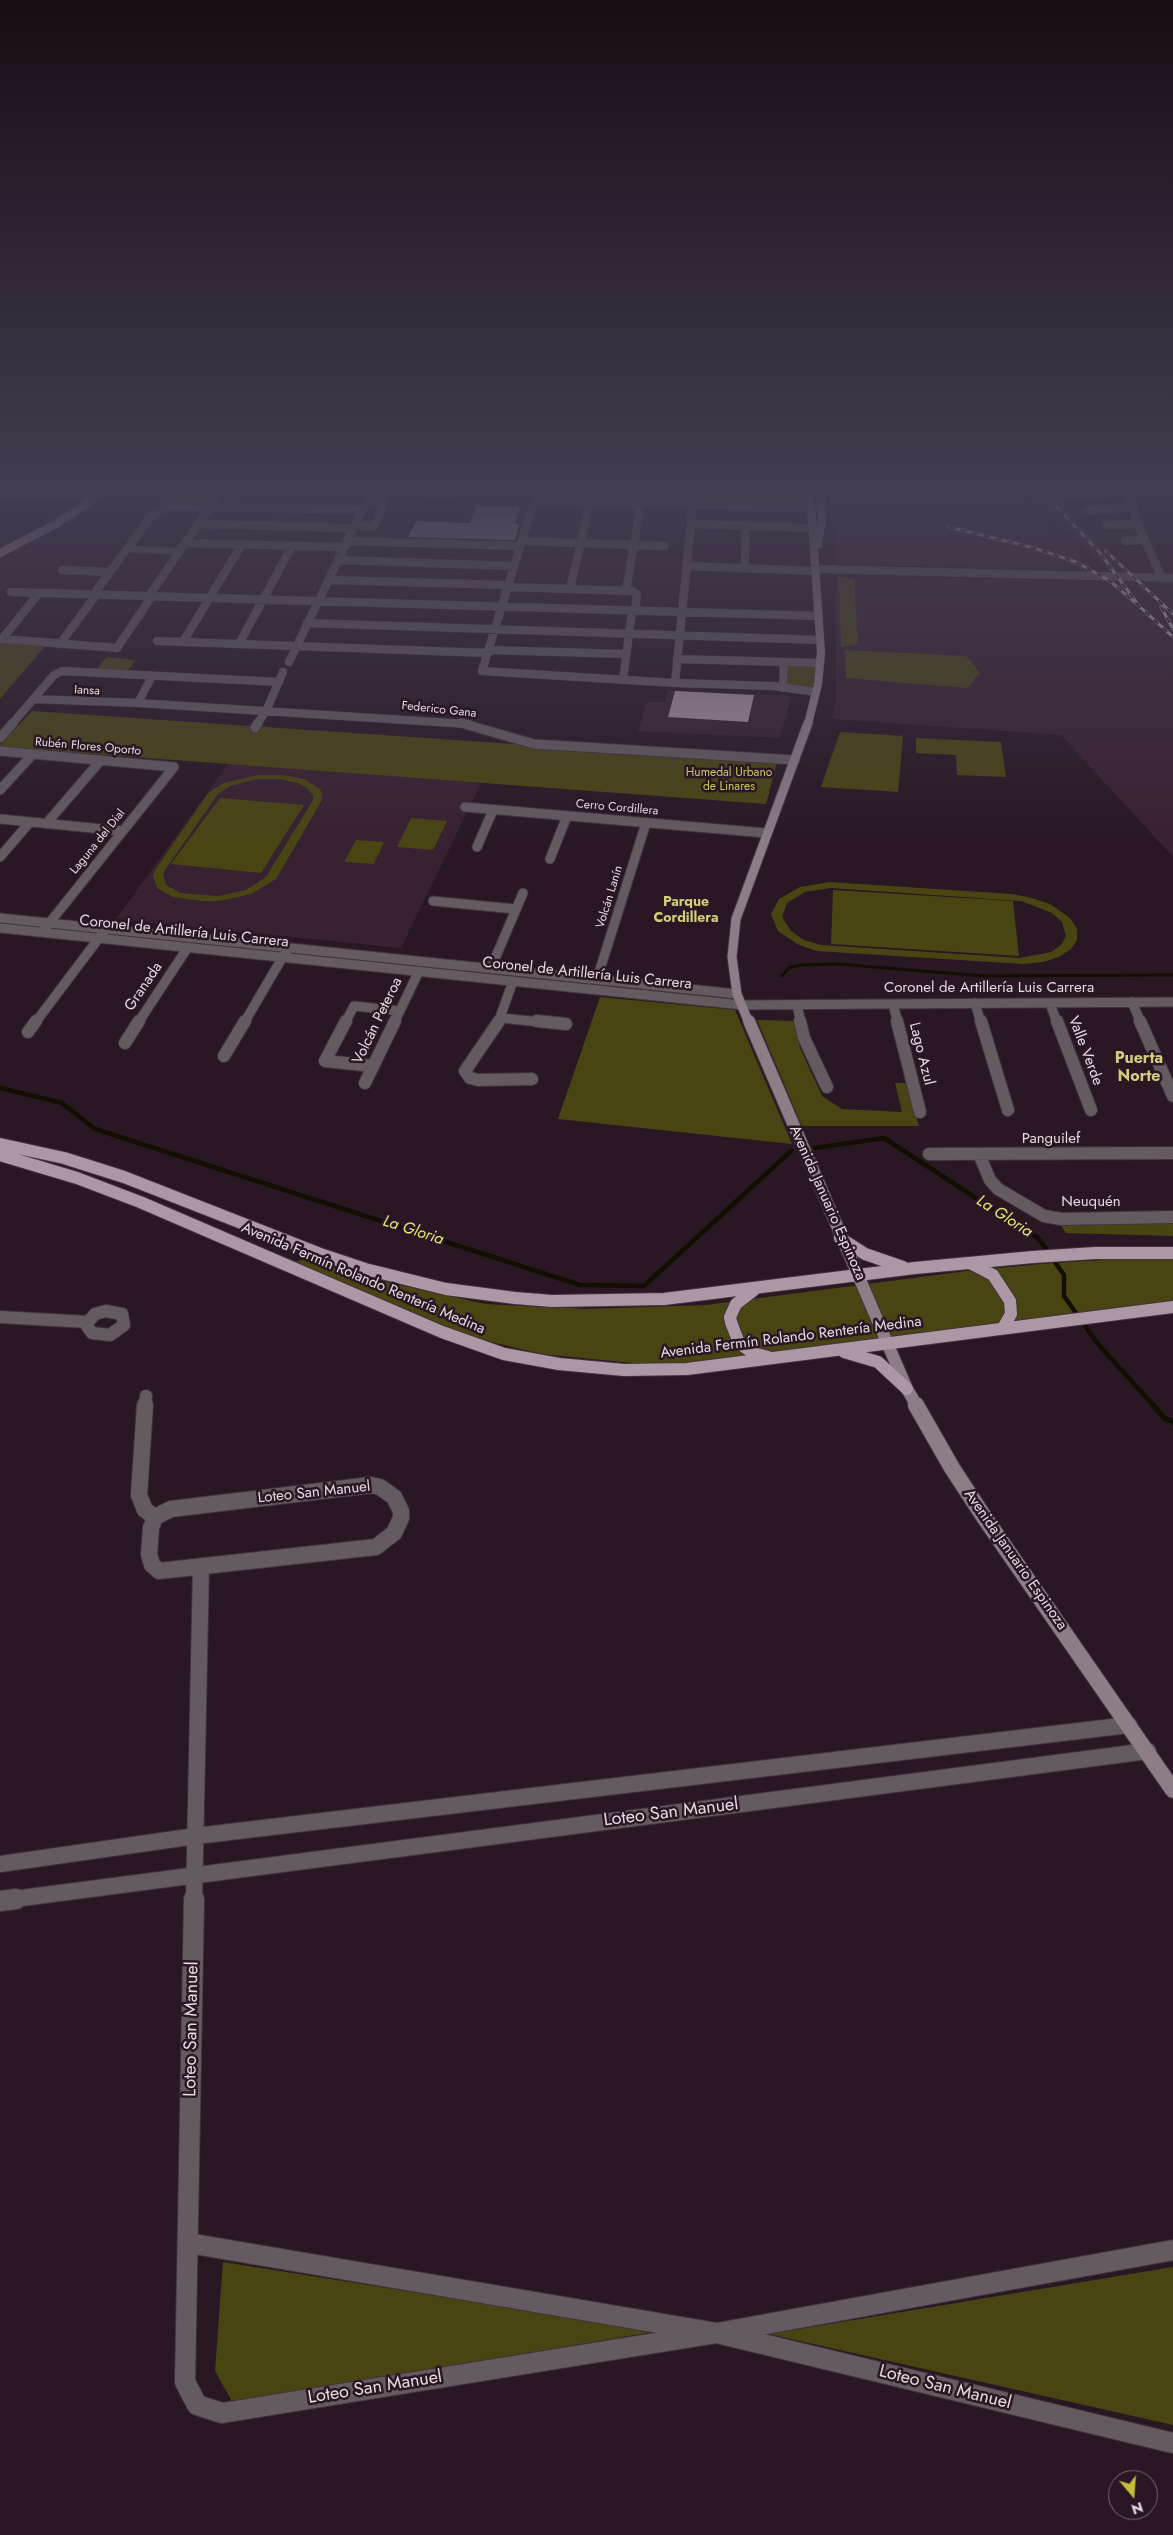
<!DOCTYPE html>
<meta charset="utf-8">
<style>
body{margin:0}
#map{position:relative;width:1173px;height:2535px;overflow:hidden;background:#291824;font-family:Jost,sans-serif}
canvas{display:block}
.north{position:absolute;left:1108px;top:2470px;width:50px;height:50px;box-sizing:border-box;background:#291824;border:1px solid #756570;border-radius:50%;rotate:162deg;font-size:14px;font-weight:700;line-height:20px;text-align:center;color:#e6d9e1}
.north::after{content:'';display:block;margin:auto;width:18px;height:22px;background:#c6bc3c;clip-path:polygon(50% 0,100% 100%,50% 72%,0 100%)}
</style>
<div id="map">
<canvas width="1173" height="2535"></canvas>
<div class="north">N</div>
</div>
<script>
const context = document.querySelector('canvas').getContext('2d');
context.lineJoin = 'round';
function fill(path, color) {
  context.fillStyle = color;
  context.fill(path, 'evenodd');
}
function shape(rows) {
  const path = new Path2D();
  for (const r of rows) {
    path.moveTo(r[0], r[1]);
    for (let i = 2; i < r.length; i += 2) path.lineTo(r[i], r[i + 1]);
  }
  return path;
}
function stroke(path, color, width, dash) {
  context.strokeStyle = color;
  context.lineWidth = width;
  context.lineCap = dash ? 'butt' : 'round';
  context.setLineDash(dash || []);
  context.stroke(path);
}
function drawText(font, color, halo, rows, align = 'center') {
  context.font = font + ' Jost,sans-serif';
  context.lineWidth = 5;
  context.setLineDash([]);
  context.textBaseline = 'middle';
  context.strokeStyle = halo;
  context.fillStyle = color;
  for (const [text, x, y, turn = 0] of rows) {
    context.save();
    context.translate(x, y);
    context.rotate((+turn || 0) * Math.PI / 180);
    context.textAlign = isNaN(turn) ? turn : align;
    if (halo) context.strokeText(text, 0, 0);
    context.fillText(text, 0, 0);
    context.restore();
  }
}
fill(shape([
 [423,492,459,492,454,500,421,499],
 [828,492,1014,492,1092,567,1088,570,836,564,832,505],
 [1023,492,1049,492,1079,518,1075,518,1110,549,1107,549,1128,570,1107,569],
 [836,576,1173,583,1173,857,1061,735,832,719,836,698],
 [668,690,791,696,780,738,638,731,647,702,665,702],
 [229,763,481,783,401,948,116,919]
]), '#382130');
fill(shape([
 [194,492,218,492,209,505,172,504],
 [556,492,804,496,804,506,544,499],
 [839,577,854,579,858,644,841,647],
 [0,642,46,645,0,699],
 [845,650,966,656,980,673,967,688,846,678],
 [107,657,136,660,127,671,96,670],
 [786,663,817,665,813,690,785,686],
 [32,711,90,715,777,762,766,804,0,747,0,745],
 [840,732,903,736,898,792,821,787],
 [916,738,1001,742,1006,777,957,775,956,755,916,753],
 [258,775,283,775,304,779,320,789,322,794,322,800,276,879,251,894,219,901,202,901,173,897,157,888,153,875,155,870,209,792,224,783],
 [258,779,280,779,297,783,306,787,313,795,313,800,266,877,246,890,219,896,190,894,180,893,166,885,163,874,165,870,218,794,230,786],
 [220,798,304,805,261,873,171,864],
 [411,818,447,821,433,850,397,847],
 [356,840,384,842,374,864,344,862],
 [829,882,1012,894,1032,898,1050,904,1070,918,1077,929,1077,940,1071,949,1059,957,1043,962,1023,964,817,951,799,945,778,931,771,914,779,899,800,887],
 [831,888,1021,901,1052,913,1062,922,1066,936,1061,945,1051,952,1020,958,821,945,804,940,791,931,782,917,787,903,805,892],
 [833,890,1013,901,1019,956,831,944],
 [600,997,735,1010,792,1144,558,1119],
 [757,1020,795,1021,800,1048,822,1096,842,1109,902,1112,895,1083,906,1083,919,1126,802,1126],
 [1173,1222,1173,1236,1066,1233,1059,1223],
 [1138,1258,1173,1258,1173,1303,701,1364,643,1364,542,1354,475,1338,292,1263,305,1259,369,1278,485,1304,586,1309,706,1305,967,1271,1052,1263],
 [223,2262,658,2331,233,2403,215,2371],
 [1173,2267,1173,2425,769,2334]
]), '#494513');
stroke(shape([
 [782,976,789,968,800,965,838,964,983,976,1173,975]
]), '#110f00', 3);
stroke(shape([
 [0,1088,62,1103,95,1129,580,1285,644,1286,791,1151],
 [815,1148,884,1138,1039,1239,1064,1275,1064,1296,1098,1344,1154,1406]
]), '#110f00', 4.5);
stroke(shape([
 [1153,1405,1165,1419,1173,1422]
]), '#110f00', 5.5);
fill(shape([
 [476,506,520,507,515,524,519,524,515,540,408,537,416,521,470,523],
 [675,691,754,695,748,722,668,717]
]), '#a7909f');
const pedestrian = shape([
 [127,549,180,551]
]);
const minorFar4 = shape([
 [324,492,370,493],
 [546,492,534,501,482,671,675,683,773,686,816,692],
 [694,492,803,495],
 [1127,492,1139,527,1162,578],
 [1072,496,1124,492],
 [0,497,100,496],
 [534,501,811,508],
 [167,506,362,510],
 [1085,511,1133,507],
 [198,524,353,528],
 [691,524,812,528],
 [1106,525,1138,524],
 [355,526,374,526,385,501,367,501],
 [745,526,745,568],
 [347,541,520,546],
 [522,541,664,546],
 [1125,541,1144,540],
 [185,543,344,547],
 [338,560,514,566],
 [687,566,817,571],
 [62,570,110,572],
 [328,580,508,585],
 [508,587,632,591,637,594,635,611],
 [570,589,590,502],
 [626,591,641,503],
 [11,592,819,616],
 [39,593,2,639,117,648,152,596],
 [93,595,152,515,190,492],
 [149,596,220,492],
 [307,623,820,640],
 [157,641,488,653],
 [183,642,242,544],
 [60,644,96,595],
 [239,644,292,546],
 [489,650,626,654],
 [677,659,820,663],
 [289,662,371,492],
 [623,680,632,611],
 [675,683,694,492],
 [783,688,784,662],
 [33,699,138,703,468,724],
 [138,703,150,680,149,676],
 [12,724,54,675,62,671,279,682],
 [257,724,266,711,283,672]
]);
const minorFar3 = shape([
 [461,723,534,744,795,760],
 [255,728,258,723],
 [0,738,13,723],
 [0,751,174,767],
 [0,790,33,754],
 [465,807,766,833],
 [0,819,123,831],
 [46,824,101,760],
 [477,847,493,810],
 [0,857,30,822],
 [550,859,567,816],
 [433,901,515,909],
 [43,931,174,767],
 [491,968,523,893],
 [597,979,646,823],
 [1132,1002,1141,1023],
 [975,1003,981,1023],
 [1050,1003,1057,1023],
 [893,1004,898,1023],
 [742,1005,1173,1002],
 [797,1005,801,1023],
 [501,1018,550,1023],
 [35,1023,105,930],
 [138,1023,188,947],
 [244,1023,288,948],
 [345,1023,354,1006,400,1011],
 [394,1023,419,971],
 [498,1023,513,981]
]);
const minorFar2 = shape([
 [346,1021,325,1061,373,1066],
 [499,1021,465,1071,470,1078,478,1080,532,1079],
 [537,1021,566,1024],
 [800,1021,804,1038,827,1087],
 [897,1021,920,1112],
 [981,1021,1008,1110],
 [1057,1021,1091,1110],
 [1140,1021,1173,1096],
 [28,1032,36,1021],
 [125,1043,139,1021],
 [224,1056,245,1021],
 [365,1083,395,1021],
 [929,1154,1173,1153],
 [979,1154,990,1180,998,1189,1044,1216,1061,1219,1173,1217],
 [106,1311,122,1314,124,1325,110,1335,92,1333,87,1326,88,1322,95,1314,106,1311],
 [0,1317,88,1322],
 [145,1406,146,1396]
]);
const minorFar1 = shape([
 [145,1405,139,1495,145,1510,155,1517],
 [371,1485,380,1487,394,1497,401,1511,401,1518,394,1533,376,1547,159,1571,152,1565,149,1554,151,1528,155,1517,171,1509,371,1485],
 [0,1864,196,1836,1129,1725],
 [6,1900,1148,1751],
 [194,1900,201,1567]
]);
const minor = shape([
 [194,1899,185,2382,197,2405,222,2413,717,2333,1173,2250],
 [0,1901,16,1899],
 [188,2243,717,2333,1173,2443]
]);
const tertiaryFar1 = shape([
 [817,569,1173,578]
]);
const tertiary = shape([
 [0,918,737,994],
 [0,928,742,1005]
]);
const secondaryFar3 = shape([
 [818,544,822,519,820,492],
 [808,724,818,684,821,653,810,492]
]);
const secondaryFar2 = shape([
 [749,1023,737,994,732,957,736,919,808,723]
]);
const secondaryFar1 = shape([
 [749,1021,907,1389,917,1406]
]);
const secondary = shape([
 [916,1405,952,1468,984,1517,1173,1790]
]);
const primaryFar1 = shape([
 [0,553,56,524,104,492]
]);
const primary = shape([
 [0,1144,64,1158,124,1177,323,1255,365,1269,446,1289,515,1298,552,1301,664,1299,915,1268,1033,1257,1095,1253,1173,1253],
 [0,1155,77,1178,140,1202,442,1332,504,1354,559,1364,624,1370,687,1369,1173,1307],
 [840,1238,865,1254,903,1267],
 [972,1264,993,1275,1010,1301,1011,1314,1003,1328],
 [754,1290,736,1304,730,1317,731,1322,739,1343,753,1353,768,1357],
 [844,1352,878,1362,907,1389]
]);
stroke(pedestrian, '#43333e', 8);
stroke(minorFar4, '#43333e', 9);
stroke(minorFar3, '#43333e', 11);
stroke(minorFar2, '#43333e', 14);
stroke(minorFar1, '#43333e', 18);
stroke(minor, '#43333e', 22);
stroke(tertiaryFar1, '#43333e', 9);
stroke(tertiary, '#43333e', 11);
stroke(secondaryFar3, '#43333e', 9);
stroke(secondaryFar2, '#43333e', 11);
stroke(secondaryFar1, '#43333e', 14);
stroke(secondary, '#43333e', 18);
stroke(primaryFar1, '#43333e', 9);
stroke(primary, '#43333e', 14);
stroke(pedestrian, '#645b61', 6);
stroke(minorFar4, '#645b61', 8);
stroke(minorFar3, '#645b61', 9);
stroke(minorFar2, '#645b61', 12);
stroke(minorFar1, '#645b61', 16);
stroke(minor, '#645b61', 20);
stroke(tertiaryFar1, '#645b61', 8);
stroke(tertiary, '#645b61', 9);
stroke(secondaryFar3, '#8c7d87', 8);
stroke(secondaryFar2, '#8c7d87', 9);
stroke(secondaryFar1, '#8c7d87', 12);
stroke(secondary, '#8c7d87', 16);
stroke(primaryFar1, '#ac98a4', 8);
stroke(primary, '#ac98a4', 12);
const rail = shape([
 [1041,492,1056,505],
 [1052,502,1101,554,1139,606,1173,637],
 [949,527,1034,548,1076,562,1110,581,1139,606],
 [1106,551,1173,614],
 [1161,607,1173,629]
]);
stroke(rail, '#cbbdc6', 3);
stroke(rail, '#291824', 2, [6]);
const sky = context.createLinearGradient(0, 0, 0, 847);
sky.addColorStop(0, '#170d14');
sky.addColorStop(0.58, '#433d50');
sky.addColorStop(1, '#433d5000');
context.fillStyle = sky;
context.fillRect(0, 0, 1173, 847);
drawText('12px', '#e6d9e1', '#291824', [
 ["Iansa",87,691,3],
 ["Federico Gana",439,710,6],
 ["Rubén Flores Oporto",88,747,5],
 ["Cerro Cordillera",617,808,5],
 ["Laguna del Dial",98,842,-51],
 ["Volcán Lanín",610,897,-73]
]);
drawText('12px', '#cfc65b', '#291824', [
 ["Humedal Urbano",729,773],
 ["de Linares",729,787]
]);
drawText('bold 14px', '#d3cd7e', '#291824', [
 ["Parque",686,903],
 ["Cordillera",686,919]
]);
drawText('15px', '#e6d9e1', '#291824', [
 ["Coronel de Artillería Luis Carrera",184,932,6],
 ["Coronel de Artillería Luis Carrera",587,974,6],
 ["Granada",144,987,-56],
 ["Coronel de Artillería Luis Carrera",989,988],
 ["Volcán Peteroa",378,1021,-64],
 ["Valle Verde",1085,1051,69],
 ["Lago Azul",921,1054,76],
 ["Panguilef",1051,1139],
 ["Neuquén",1091,1202],
 ["Avenida Januario Espinoza",827,1203,66],
 ["Avenida Fermín Rolando Rentería Medina",363,1279,23],
 ["Avenida Fermín Rolando Rentería Medina",791,1338,-7],
 ["Loteo San Manuel",314,1493,-6],
 ["Avenida Januario Espinoza",1015,1560,55]
]);
drawText('bold 16px', '#d3cd7e', '#291824', [
 ["Puerta",1139,1059],
 ["Norte",1139,1077]
]);
drawText('italic 16px', '#ebe378', '#291824', [
 ["La Gloria",1004,1217,33],
 ["La Gloria",413,1231,18]
]);
drawText('18px', '#e6d9e1', '#291824', [
 ["Loteo San Manuel",671,1813,-7],
 ["Loteo San Manuel",192,2029,-89],
 ["Loteo San Manuel",375,2388,-9],
 ["Loteo San Manuel",945,2388,14]
]);
</script>
